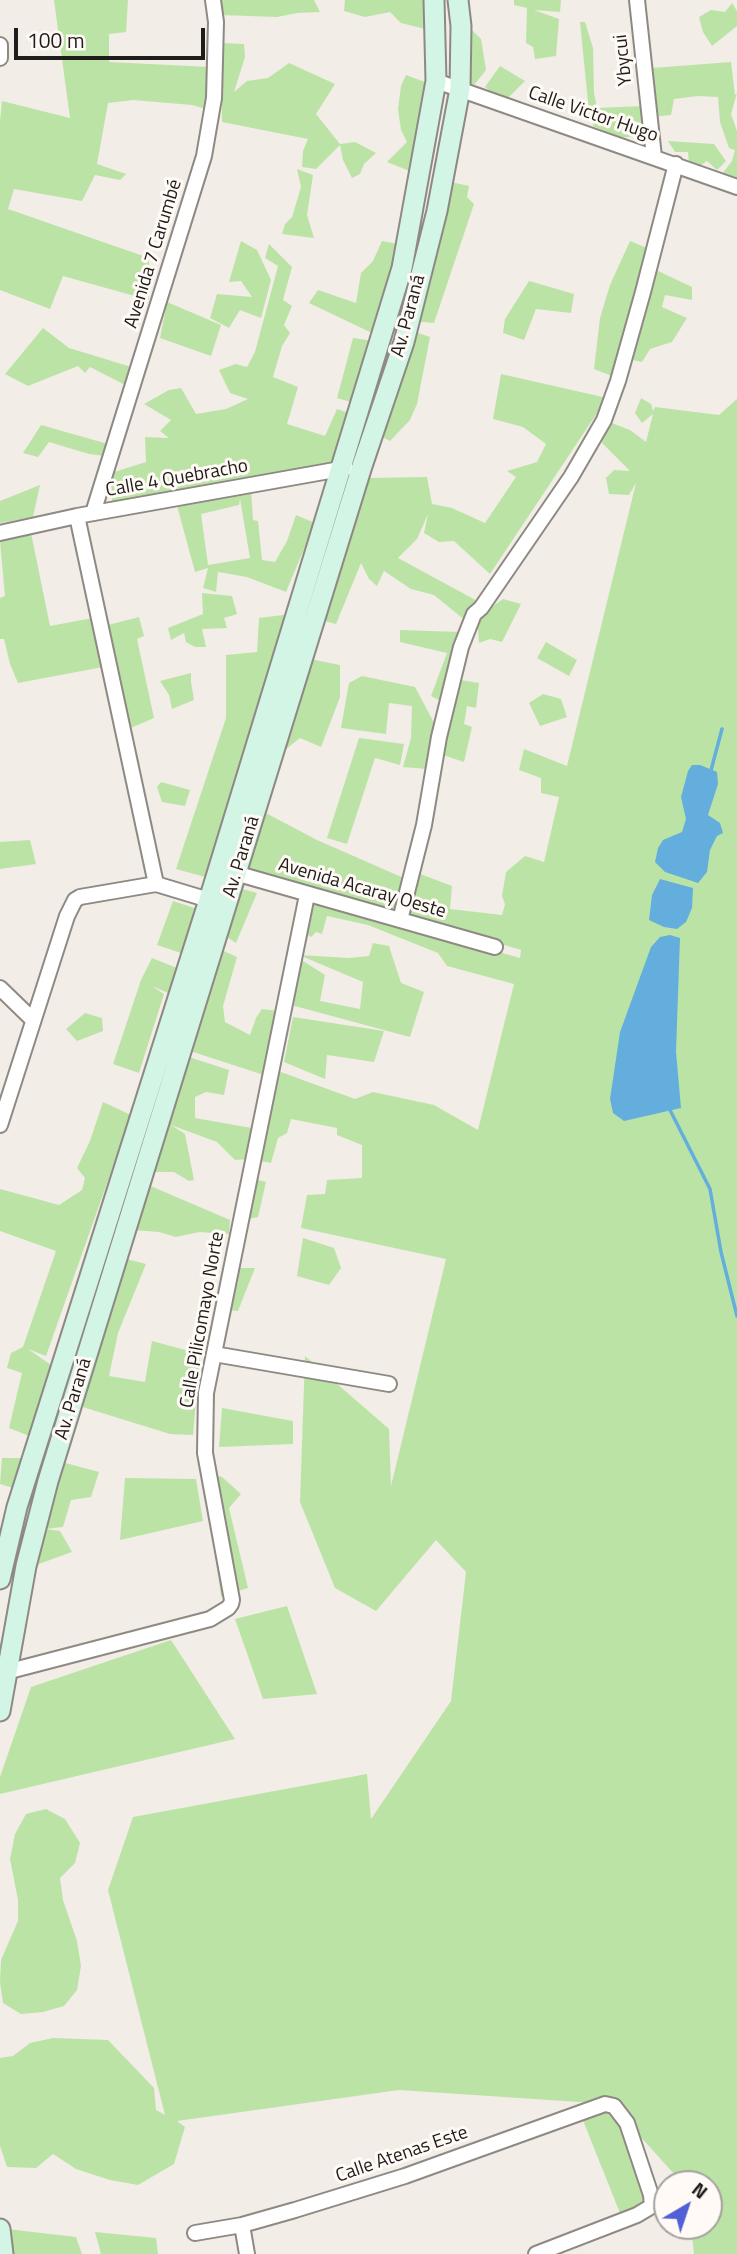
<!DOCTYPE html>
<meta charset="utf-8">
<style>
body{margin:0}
#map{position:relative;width:737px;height:2254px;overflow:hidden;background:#f2ede7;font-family:"Titillium Web",sans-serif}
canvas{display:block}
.north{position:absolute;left:653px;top:2170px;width:70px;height:70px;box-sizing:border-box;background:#fffaf5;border:2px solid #a5a29e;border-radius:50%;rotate:39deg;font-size:19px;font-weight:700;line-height:28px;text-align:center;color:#1f1d1b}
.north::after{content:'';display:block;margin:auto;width:24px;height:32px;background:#5160d6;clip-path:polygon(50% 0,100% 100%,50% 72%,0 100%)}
.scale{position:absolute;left:14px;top:28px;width:191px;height:32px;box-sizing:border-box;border:4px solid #1f1d1b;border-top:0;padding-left:9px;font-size:21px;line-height:24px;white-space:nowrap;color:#1f1d1b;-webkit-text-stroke:5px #fffaf5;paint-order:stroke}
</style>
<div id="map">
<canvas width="737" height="2254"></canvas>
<div class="north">N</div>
<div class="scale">100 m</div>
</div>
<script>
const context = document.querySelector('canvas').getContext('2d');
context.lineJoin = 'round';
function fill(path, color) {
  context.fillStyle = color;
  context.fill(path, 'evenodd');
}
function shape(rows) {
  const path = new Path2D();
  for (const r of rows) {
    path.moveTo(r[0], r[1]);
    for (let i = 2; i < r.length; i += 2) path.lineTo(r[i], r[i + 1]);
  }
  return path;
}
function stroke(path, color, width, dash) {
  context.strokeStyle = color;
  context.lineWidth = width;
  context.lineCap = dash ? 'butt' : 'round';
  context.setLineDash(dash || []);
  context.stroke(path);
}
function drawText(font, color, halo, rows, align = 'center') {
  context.font = font + ' "Titillium Web",sans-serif';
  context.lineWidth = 6;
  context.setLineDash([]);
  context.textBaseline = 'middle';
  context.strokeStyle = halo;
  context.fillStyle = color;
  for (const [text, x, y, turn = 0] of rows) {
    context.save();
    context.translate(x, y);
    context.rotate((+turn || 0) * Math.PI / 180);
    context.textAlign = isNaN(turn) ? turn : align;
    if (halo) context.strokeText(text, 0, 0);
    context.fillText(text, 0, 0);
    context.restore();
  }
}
fill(shape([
 [54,0,128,0,126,32,109,34,109,62,209,67,213,111,192,105,133,100,108,103,97,164,126,174,120,180,95,175,82,201,14,189,8,209,149,258,149,300,63,276,50,309,0,290,0,121,2,101,70,118],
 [218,0,314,0,320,12,297,13,277,17,220,15],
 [345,0,423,0,425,29,401,23,390,12,365,17,344,11],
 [514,0,561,0,560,12,534,10,559,19,556,56,535,59,533,47,526,43,527,8,514,5],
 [732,3,737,11,737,26,712,46,703,32,699,17,711,10,725,12],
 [580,22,585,22,593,48,594,93,597,108,643,106,648,132,642,135,621,138,593,126,597,109,589,112],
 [471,29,481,39,486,70,474,85,457,74,454,40],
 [221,43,244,44,245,57,234,92,247,81,268,78,289,63,335,84,316,114,340,144,355,142,376,153,364,164,360,174,352,178,343,160,340,145,316,169,302,167,303,151,308,139,222,122],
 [731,62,735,95,737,93,731,114,737,131,737,181,722,174,732,161,735,150,729,148,720,122,718,97,698,96,674,99,671,115,651,117,652,68],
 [500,66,525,81,504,102,485,87],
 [406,75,425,82,423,113,412,172,387,162,407,142,401,130,398,109,401,86],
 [668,141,714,144,726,161,717,170,707,161,698,167,689,164,688,152,675,152],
 [297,169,313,175,307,215,314,238,282,234,285,224,292,217,301,187],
 [446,181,469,186,467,197,474,204,434,323,413,321],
 [241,241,257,250,271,280,261,318,240,310,229,328,210,318,217,294,252,297,241,281,229,282],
 [382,241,398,244,400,256,372,333,309,303,318,290,356,303,361,273,373,261],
 [630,241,647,248,612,376,594,369,600,318,610,285],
 [269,244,292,267,283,300,292,306,284,325,290,333,282,346,273,377,298,387,287,424,325,436,337,409,349,413,332,463,112,502,111,473,146,462,145,437,169,438,160,431,171,420,144,404,169,390,181,388,196,414,226,409,248,399,230,393,219,370,236,364,247,367,255,352,278,266,265,258],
 [654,269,692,287,692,300,665,295,662,307,687,318,672,342,650,349,642,362,628,359],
 [529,281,574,294,571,313,536,309,524,340,503,333,505,319],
 [167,302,221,325,211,356,160,338],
 [43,328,69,348,138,369,127,386,90,367,85,373,78,366,28,386,5,374],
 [407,329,430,337,417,404,410,420,390,441,373,432],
 [353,338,374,341,351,402,337,398],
 [501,374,607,398,490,574,454,541,439,542,424,533,428,514,417,539,398,558,481,603,466,621,434,595,411,589,384,571,377,586,369,579,361,563,336,624,321,620,353,499,369,478,427,477,432,504,452,508,485,523,516,477,507,471,537,462,546,444,523,427,493,419],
 [641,398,651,404,653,411,655,407,719,415,737,399,737,2254,694,2254,691,2226,709,2226,709,2184,683,2184,613,2106,651,2206,620,2213,580,2113,609,2104,399,2090,177,2121,185,2127,174,2164,138,2185,110,2180,76,2169,53,2154,36,2168,7,2167,0,2146,0,2058,13,2056,30,2043,53,2038,108,2040,154,2088,156,2110,165,2115,108,1890,133,1817,367,1774,371,1819,451,1701,466,1572,436,1540,376,1611,335,1588,300,1502,305,1356,389,1429,391,1486,446,1259,301,1228,307,1195,325,1194,327,1180,362,1178,362,1145,337,1135,337,1128,291,1119,287,1133,278,1138,271,1163,260,1161,254,1179,266,1182,258,1217,243,1220,278,1071,355,1099,373,1092,434,1105,478,1130,514,984,447,966,438,953,368,925,327,916,322,934,316,932,311,937,303,932,312,899,520,958,521,950,408,916,415,872,452,886,450,909,502,915,505,904,502,896,506,872,525,856,544,862,559,797,541,793,541,778,519,770,524,749,567,766,636,483,629,495,609,494,606,478,614,470,630,471,602,443,604,420,630,430,646,442,653,414,642,423,635,413],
 [41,425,108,444,106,456,89,454,49,442,38,457,23,453],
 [40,485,33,517,0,523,0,501],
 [251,490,253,520,258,521,262,560,275,562,287,541,296,515,315,523,286,592,247,577,218,572,216,592,203,588,208,568,195,572,176,502],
 [240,499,250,558,208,565,201,514,239,505],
 [31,533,50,626,98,617,103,667,18,683,10,664,4,639,0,639,0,598,5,596,0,541],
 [202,593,232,596,237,614,224,618,227,628,202,629,206,647,195,647,186,642,184,633,171,640,168,628,203,614],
 [503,599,521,604,502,642,490,639,479,643,477,617],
 [291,614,205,877,176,869,226,718,226,655,257,652,259,618],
 [139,617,144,636,137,639,154,718,128,729,108,625],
 [400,630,460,632,443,702,431,696,447,653,400,642],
 [546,642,577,660,569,676,537,658],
 [310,659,340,665,340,697,321,747,300,738,272,760],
 [191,673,191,682,194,700,172,709,169,695,160,681],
 [362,676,415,687,439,732,427,769,403,767,411,738,412,706,389,703,386,734,341,728,349,683],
 [455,679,479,683,476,708,467,706,464,724,472,727,464,762,437,753],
 [543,694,561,699,567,717,540,726,529,703],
 [359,738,404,744,400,765,375,758,347,844,327,838],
 [161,782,190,790,185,806,162,802,157,787],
 [262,811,317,840,406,879,396,911,221,862],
 [30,840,36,864,0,869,0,842],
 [239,888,257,893,236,943,221,933],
 [173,901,197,909,187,955,157,945],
 [373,943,389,946,401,983,424,992,410,1037,291,1005,300,959,325,975,320,1001,360,1009,363,982,299,955,349,958,369,956],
 [217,948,237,957,223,1006,225,1022,250,1035,256,1018,262,1009,278,1011,264,1075,190,1051],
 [152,958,177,968,168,993,152,986,164,994,139,1073,113,1064,141,980],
 [85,1013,102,1018,103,1031,77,1041,66,1029],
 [293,1017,384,1031,374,1062,327,1055,325,1079,284,1062],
 [189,1057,229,1070,224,1095,206,1092,195,1097,195,1118,257,1129,249,1159,235,1160,217,1142,171,1125,185,1134,194,1180,189,1181,174,1172,151,1172],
 [103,1102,131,1115,46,1356,28,1349,51,1365,32,1437,9,1428,22,1373,7,1368,11,1353,23,1347,56,1251,0,1231,0,1189,59,1205,82,1190,85,1178,77,1168,90,1141],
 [146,1184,230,1220,229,1234,199,1232,176,1237,159,1232,132,1230],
 [303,1238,334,1248,341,1268,329,1285,297,1276],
 [119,1257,146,1264,118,1333,109,1376,145,1382,152,1341,200,1354,193,1435,170,1434,73,1404],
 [234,1268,255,1268,238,1311,227,1310],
 [222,1408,293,1421,293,1444,219,1447],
 [2,1458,25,1458,13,1488,0,1484],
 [58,1461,99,1472,91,1497,71,1500,63,1527,45,1529,60,1531,72,1552,36,1565],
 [203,1472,222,1477,241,1494,229,1508,248,1588,221,1596],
 [125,1478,196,1479,203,1521,120,1540],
 [287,1606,317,1694,263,1699,235,1619],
 [171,1640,235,1739,0,1794,0,1777,31,1687],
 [46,1809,65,1819,80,1843,75,1863,60,1878,63,1900,77,1941,81,1966,77,1990,64,2006,43,2012,21,2014,3,2003,0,1982,1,1960,18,1921,18,1900,10,1859,15,1834,26,1814],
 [7,2229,76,2237,82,2254,10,2254],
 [95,2232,156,2238,158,2254,101,2254]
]), '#bce3a6');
fill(shape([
 [692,765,700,765,717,772,718,784,708,815,720,823,723,833,717,836,710,850,707,872,698,883,665,872,655,862,658,848,663,840,682,832,686,819,681,797,688,771],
 [660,879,693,888,692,908,686,922,677,929,664,927,649,920,652,895],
 [670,935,680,938,676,1052,681,1108,624,1121,613,1113,610,1099,620,1032,651,947,660,937]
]), '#63aedc');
stroke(shape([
 [710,774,722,729],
 [669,1108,710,1189,721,1252,737,1316]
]), '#63aedc', 3.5);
const street = shape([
 [637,0,654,157],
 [0,45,0,58],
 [436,81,737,187],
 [93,513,204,156,214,98,216,22,213,0],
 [77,516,156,884],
 [0,533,77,516,346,468],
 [228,871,495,947],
 [400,920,424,825,439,737,461,647,474,614,481,608,571,477,604,420,618,381,643,292,676,164],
 [0,988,33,1020],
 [0,1125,67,916,75,900,80,897,156,884,209,900],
 [214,1354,389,1384],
 [6,1672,210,1619,228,1608,231,1604,232,1600,205,1453,206,1393,307,895],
 [242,2225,247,2254],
 [195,2233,242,2225,295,2210,405,2176,605,2104,614,2106,627,2123,651,2195,652,2206,637,2215,536,2254]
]);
const secondary = shape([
 [0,1579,17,1507,209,900,402,268,436,81,434,0],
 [0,1711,26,1566,48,1481,362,466,404,342,437,211,460,89,461,26,458,0],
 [0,2229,3,2254]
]);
stroke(street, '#8e8983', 18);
stroke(secondary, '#8e8983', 23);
stroke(street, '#fff', 14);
stroke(secondary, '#d2f5e6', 19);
drawText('19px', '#1f1d1b', '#fffaf5', [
 ["Ybycui",624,60,-96],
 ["Calle Victor Hugo",593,115,19],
 ["Avenida 7 Carumbé",154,254,-73],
 ["Av. Paraná",409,316,-75],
 ["Calle 4 Quebracho",177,479,-10],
 ["Av. Paraná",242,857,-73],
 ["Avenida Acaray Oeste",362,889,16],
 ["Calle Pilicomayo Norte",203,1320,-80],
 ["Av. Paraná",74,1399,-73],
 ["Calle Atenas Este",402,2155,-19]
]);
</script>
